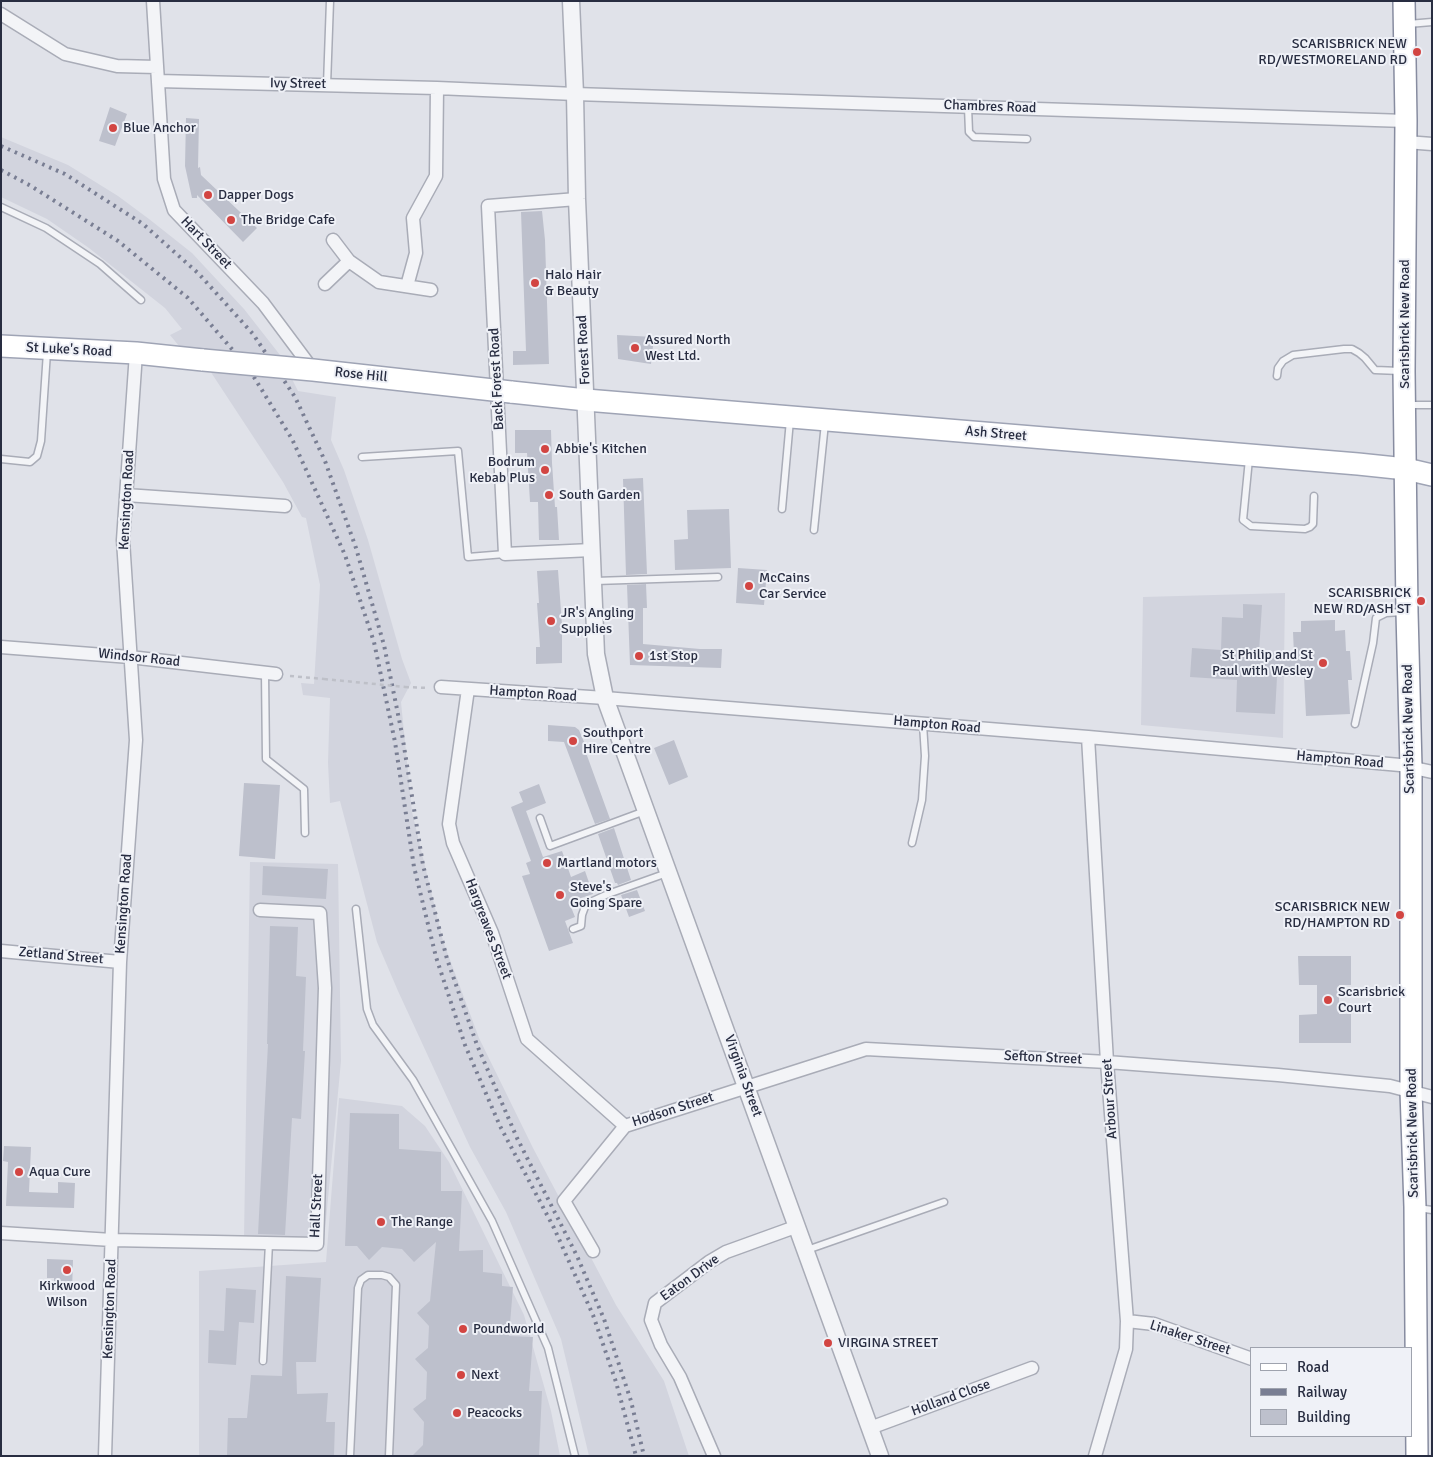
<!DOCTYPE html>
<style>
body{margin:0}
#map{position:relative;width:1433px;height:1457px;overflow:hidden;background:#e0e2e9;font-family:Signika,sans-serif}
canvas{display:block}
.frame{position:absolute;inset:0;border:2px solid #282d41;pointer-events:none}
.legend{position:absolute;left:1250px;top:1347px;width:162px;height:90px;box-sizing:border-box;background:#eff1f7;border:1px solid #9fa3ae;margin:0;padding:6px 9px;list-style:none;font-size:15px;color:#282d41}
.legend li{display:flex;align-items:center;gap:10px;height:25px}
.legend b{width:25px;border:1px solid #9fa3ae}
</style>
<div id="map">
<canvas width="1433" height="1457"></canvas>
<div class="frame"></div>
<ul class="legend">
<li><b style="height:6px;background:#fff"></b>Road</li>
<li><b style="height:6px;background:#797e93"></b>Railway</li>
<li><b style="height:14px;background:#bdc0cc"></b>Building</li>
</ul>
</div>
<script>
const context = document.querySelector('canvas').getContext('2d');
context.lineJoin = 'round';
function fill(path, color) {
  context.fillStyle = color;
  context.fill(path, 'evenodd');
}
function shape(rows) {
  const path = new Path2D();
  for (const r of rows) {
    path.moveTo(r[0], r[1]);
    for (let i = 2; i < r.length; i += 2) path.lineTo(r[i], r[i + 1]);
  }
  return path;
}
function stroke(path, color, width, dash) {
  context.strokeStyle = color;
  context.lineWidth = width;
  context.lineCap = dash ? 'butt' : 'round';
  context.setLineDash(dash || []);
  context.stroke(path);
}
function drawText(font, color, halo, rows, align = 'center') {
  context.font = font + ' Signika,sans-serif';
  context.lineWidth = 4;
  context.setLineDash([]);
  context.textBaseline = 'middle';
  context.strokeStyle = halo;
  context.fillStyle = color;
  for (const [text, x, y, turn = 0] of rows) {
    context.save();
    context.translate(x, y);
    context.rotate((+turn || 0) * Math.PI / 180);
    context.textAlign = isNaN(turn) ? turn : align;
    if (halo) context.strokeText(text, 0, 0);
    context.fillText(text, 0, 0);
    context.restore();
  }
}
fill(shape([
 [1,137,68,165,118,196,149,219,192,253,244,309,280,355,298,391,336,397,331,440,344,470,368,540,402,659,411,683,401,702,412,812,443,941,479,1038,533,1148,616,1305,664,1381,689,1456,589,1456,561,1339,506,1212,470,1147,398,991,377,942,340,801,330,803,328,763,330,698,303,695,301,683,314,684,320,585,306,518,302,517,283,482,195,348,179,346,170,335,182,329,165,308,89,248,47,219,1,197],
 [1285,593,1283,738,1141,725,1143,597],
 [250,862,338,864,341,1061,324,1241,244,1238],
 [339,1098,402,1106,425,1126,449,1162,524,1315,551,1411,560,1456,199,1456,199,1271,326,1262]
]), '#d2d4de');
fill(shape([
 [110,107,127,114,115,146,99,141],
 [186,118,199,119,198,168,200,167,201,175,257,228,243,242,197,195,197,198,192,198,185,166],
 [542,211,545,240,549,364,513,365,513,351,526,351,521,212],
 [617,335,654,337,651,364,618,359],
 [515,430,551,430,552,463,555,507,557,507,559,540,539,540,538,502,530,502,527,453,515,453],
 [643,478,647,574,626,575,623,479],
 [729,509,731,568,675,570,674,540,688,539,687,510],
 [738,568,767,570,764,605,736,603],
 [558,570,562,625,562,663,536,664,536,647,540,647,537,603,539,603,537,571],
 [646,584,647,608,643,608,643,644,700,649,722,649,721,668,630,665,627,585],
 [1243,604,1262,605,1259,652,1294,654,1293,632,1301,632,1301,621,1335,620,1335,631,1345,630,1346,651,1350,651,1352,680,1348,680,1350,714,1306,716,1304,676,1277,677,1275,714,1236,712,1237,680,1190,677,1192,648,1221,650,1222,617,1243,618],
 [548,725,575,727,579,730,587,749,585,750,610,819,595,824,564,742,548,741],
 [674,740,688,777,669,785,654,748],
 [244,783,280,785,275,859,239,856],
 [539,784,546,803,526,811,543,857,562,851,571,877,585,871,593,894,569,902,575,917,565,921,573,943,549,951,522,876,530,874,526,863,531,861,511,807,523,802,519,792],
 [614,828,631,880,618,885,617,883,615,883,598,834],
 [263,866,328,869,326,899,262,895],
 [637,890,645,911,629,917,621,895],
 [270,926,298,927,296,976,306,977,303,1051,305,1051,301,1119,292,1118,285,1235,258,1234,268,1044,267,1044],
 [1298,956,1351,956,1351,985,1339,985,1339,1014,1351,1014,1351,1043,1299,1043,1299,1015,1317,1014,1317,985,1299,985],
 [350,1113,399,1114,399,1149,441,1152,441,1191,462,1191,459,1251,483,1250,483,1272,502,1274,502,1286,513,1287,509,1336,533,1337,529,1391,542,1391,539,1456,412,1456,423,1445,424,1422,413,1409,426,1399,427,1372,415,1359,428,1348,429,1326,417,1313,430,1301,436,1242,414,1262,402,1249,382,1247,369,1260,357,1246,345,1246],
 [4,1146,31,1147,29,1192,58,1193,58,1182,75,1183,74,1208,6,1206,8,1162,3,1161],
 [47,1259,73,1260,72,1291,54,1291,54,1278,47,1278],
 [286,1276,321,1278,316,1362,296,1362,297,1394,328,1393,326,1422,335,1422,334,1456,227,1456,228,1418,247,1418,251,1375,282,1376],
 [226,1288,256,1290,254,1323,239,1322,236,1365,208,1363,209,1330,224,1331]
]), '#bdc0cc');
const service = shape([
 [1408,24,1432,22],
 [327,85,330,1],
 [968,107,969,132,974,137,1027,139],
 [1,207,46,228,100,264,141,300],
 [1277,376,1278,368,1283,361,1293,355,1344,349,1352,349,1359,353,1365,358,1375,370,1400,371],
 [1408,405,1432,405],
 [362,457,458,451,468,557,505,554],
 [1,459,30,462,37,456,41,441,47,352],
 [1249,459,1243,520,1251,526,1305,529,1310,527,1313,524,1314,496],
 [782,509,790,420],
 [814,530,825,423],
 [595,581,718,577],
 [265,673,266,759,304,789,305,833],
 [1355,724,1373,643,1376,618,1386,613,1403,612],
 [540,818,550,846,645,811],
 [912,843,922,800,925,756,923,724],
 [356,909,367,1009,373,1025,413,1080,492,1221,548,1348,575,1456],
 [573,929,581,926,582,915,586,904,608,894,667,873],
 [1418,1208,1432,1210],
 [807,1250,944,1202],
 [263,1361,269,1243],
 [350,1456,358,1288,361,1280,368,1275,382,1275,389,1277,396,1285,389,1456]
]);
const minor = shape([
 [153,1,164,179,174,210,263,303,313,370],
 [1,14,65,54,117,66,157,67],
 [158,81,437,88,575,94,1406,121],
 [1406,142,1432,144],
 [577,199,488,206,505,554,592,550],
 [333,240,349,261,379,282,431,290],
 [325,284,349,261],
 [407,286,416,253,413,218,436,176,437,88],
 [126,495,285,506],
 [1,647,130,657,276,674],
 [441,687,605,698,1088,737,1400,765,1432,772],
 [468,689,449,824,453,843,492,933,527,1039,625,1126],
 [1088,737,1107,1062,1127,1321,1126,1349,1095,1456],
 [1,951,120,962],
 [1,1233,112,1240,317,1244,325,988,320,913,260,910],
 [593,1251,564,1201,625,1126,866,1049,1107,1062,1278,1075,1390,1086,1432,1097],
 [1127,1321,1154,1324,1252,1359],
 [870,1428,1032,1368],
 [105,1456,120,962,136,740,123,540,136,353],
 [714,1456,680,1377,661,1345,651,1320,655,1303,709,1262,726,1252,798,1226]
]);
const tertiary = shape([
 [571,1,575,94,577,199,596,654,605,698,880,1456]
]);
const primary = shape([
 [1,346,136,353,203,360],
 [511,392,586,400,1358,464,1406,469,1432,475]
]);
const trunk = shape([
 [1404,1,1406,121,1404,371,1407,612,1411,767,1411,1091,1415,1207,1417,1456]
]);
stroke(service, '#a9acb7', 9);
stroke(minor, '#a9acb7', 15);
stroke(tertiary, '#a9acb7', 19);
stroke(primary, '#9fa4b5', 24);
stroke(trunk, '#878ca0', 24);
stroke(shape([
 [290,676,324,679],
 [405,687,429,688]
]), '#bec0c8', 2.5, [4, 4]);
stroke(service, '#f3f4f7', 6);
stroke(minor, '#f3f4f7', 12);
stroke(tertiary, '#f3f4f7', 16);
stroke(primary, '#fff', 21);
stroke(trunk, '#fff', 21);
stroke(shape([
 [1,146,65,174,143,224,199,274,253,334,295,397,325,461,356,548,384,645,402,734,423,865,447,959,477,1045,517,1138,577,1256,604,1319,631,1401,644,1456],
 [1,170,31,186,118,241,188,298,249,369,292,439,345,555,374,642,395,742,414,867,436,957,465,1045,500,1126,554,1228,593,1315,616,1382,636,1456]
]), '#797e93', 4, [2.5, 5]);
const primaryBridge = shape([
 [203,360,313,370,511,392]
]);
stroke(primaryBridge, '#9fa4b5', 24, []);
stroke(shape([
 [324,679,405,687]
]), '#bec0c8', 2.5, [4, 4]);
stroke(primaryBridge, '#fff', 21);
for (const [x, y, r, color] of [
 [1417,52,5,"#d24542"],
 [113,128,5,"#d24542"],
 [208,195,5,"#d24542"],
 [231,220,5,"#d24542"],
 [535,283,5,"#d24542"],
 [635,348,5,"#d24542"],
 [545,449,5,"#d24542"],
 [545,470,5,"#d24542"],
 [549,495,5,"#d24542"],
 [749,586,5,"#d24542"],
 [1421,601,5,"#d24542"],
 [551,621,5,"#d24542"],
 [639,656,5,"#d24542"],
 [1323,663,5,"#d24542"],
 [573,741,5,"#d24542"],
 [547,863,5,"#d24542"],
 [560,895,5,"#d24542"],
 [1400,915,5,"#d24542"],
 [1328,1000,5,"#d24542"],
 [19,1172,5,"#d24542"],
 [381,1222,5,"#d24542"],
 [67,1270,5,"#d24542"],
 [463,1329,5,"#d24542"],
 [828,1343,5,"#d24542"],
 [461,1375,5,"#d24542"],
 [457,1413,5,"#d24542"]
]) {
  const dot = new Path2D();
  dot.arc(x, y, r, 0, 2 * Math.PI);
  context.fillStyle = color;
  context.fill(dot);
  stroke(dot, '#eff1f7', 2);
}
drawText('14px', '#282d41', '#eff1f7', [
 ["SCARISBRICK NEW",1407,44,"right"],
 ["RD/WESTMORELAND RD",1407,60,"right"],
 ["Blue Anchor",123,128],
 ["Dapper Dogs",218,195],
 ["The Bridge Cafe",241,220],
 ["Halo Hair",545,275],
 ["& Beauty",545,291],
 ["Assured North",645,340],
 ["West Ltd.",645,356],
 ["Abbie's Kitchen",555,449],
 ["Bodrum",535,462,"right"],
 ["Kebab Plus",535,478,"right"],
 ["South Garden",559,495],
 ["McCains",759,578],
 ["Car Service",759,594],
 ["SCARISBRICK",1411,593,"right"],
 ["NEW RD/ASH ST",1411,609,"right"],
 ["JR's Angling",561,613],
 ["Supplies",561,629],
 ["St Philip and St",1313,655,"right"],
 ["Paul with Wesley",1313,671,"right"],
 ["1st Stop",649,656],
 ["Southport",583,733],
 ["Hire Centre",583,749],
 ["Martland motors",557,863],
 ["Steve's",570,887],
 ["Going Spare",570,903],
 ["SCARISBRICK NEW",1390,907,"right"],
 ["RD/HAMPTON RD",1390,923,"right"],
 ["Scarisbrick",1338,992],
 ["Court",1338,1008],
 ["Aqua Cure",29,1172],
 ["The Range",391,1222],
 ["Kirkwood",67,1286,"center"],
 ["Wilson",67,1302,"center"],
 ["Poundworld",473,1329],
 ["VIRGINA STREET",838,1343],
 ["Next",471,1375],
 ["Peacocks",467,1413]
], 'left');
drawText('14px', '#282d41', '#eff1f7', [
 ["Ivy Street",298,84,1],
 ["Chambres Road",990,107,2],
 ["Hart Street",206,243,46],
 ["Scarisbrick New Road",1405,324,-90],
 ["St Luke's Road",69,350,3],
 ["Forest Road",584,350,-93],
 ["Rose Hill",361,375,6],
 ["Back Forest Road",497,379,-93],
 ["Ash Street",996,434,5],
 ["Kensington Road",127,500,-87],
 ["Windsor Road",139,658,6],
 ["Hampton Road",533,694,4],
 ["Hampton Road",937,725,5],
 ["Scarisbrick New Road",1409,729,-91],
 ["Hampton Road",1340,760,5],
 ["Kensington Road",124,904,-86],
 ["Hargreaves Street",488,929,69],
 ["Zetland Street",61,956,5],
 ["Sefton Street",1043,1058,3],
 ["Virginia Street",743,1076,70],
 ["Arbour Street",1110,1099,-94],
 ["Hodson Street",673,1110,-18],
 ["Scarisbrick New Road",1413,1133,-91],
 ["Hall Street",317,1206,-87],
 ["Eaton Drive",690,1278,-36],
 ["Kensington Road",110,1309,-88],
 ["Linaker Street",1190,1338,18],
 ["Holland Close",951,1398,-20]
]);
</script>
